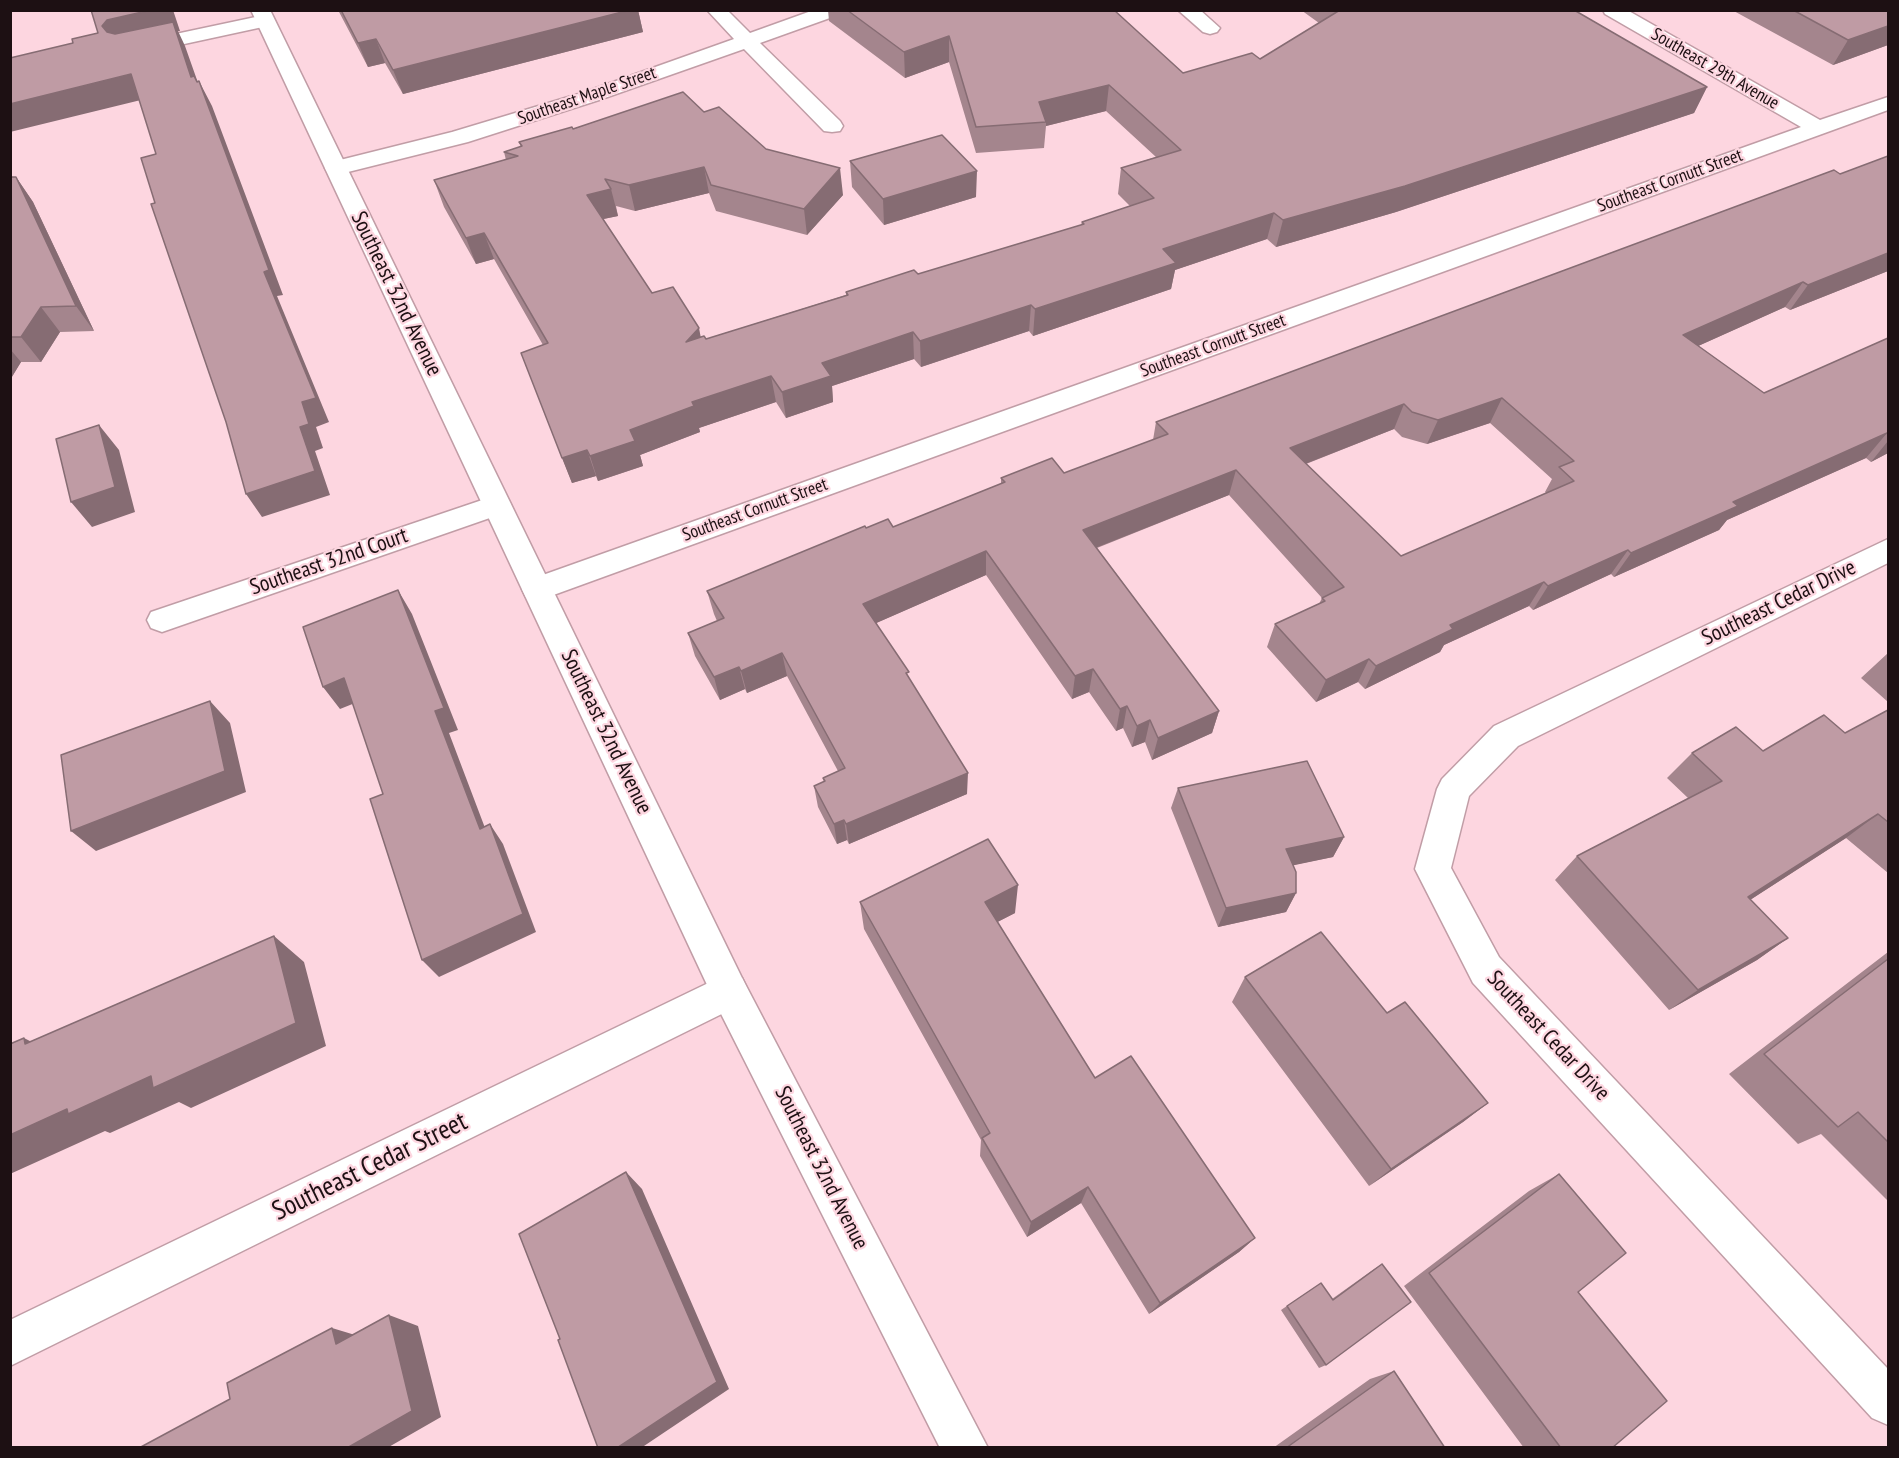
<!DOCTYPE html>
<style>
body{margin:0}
#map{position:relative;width:1899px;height:1458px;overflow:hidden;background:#fdd6e0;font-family:"PT Sans Narrow",sans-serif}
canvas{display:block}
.frame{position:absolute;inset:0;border:12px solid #1d1013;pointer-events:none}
</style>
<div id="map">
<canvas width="1899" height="1458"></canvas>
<div class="frame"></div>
</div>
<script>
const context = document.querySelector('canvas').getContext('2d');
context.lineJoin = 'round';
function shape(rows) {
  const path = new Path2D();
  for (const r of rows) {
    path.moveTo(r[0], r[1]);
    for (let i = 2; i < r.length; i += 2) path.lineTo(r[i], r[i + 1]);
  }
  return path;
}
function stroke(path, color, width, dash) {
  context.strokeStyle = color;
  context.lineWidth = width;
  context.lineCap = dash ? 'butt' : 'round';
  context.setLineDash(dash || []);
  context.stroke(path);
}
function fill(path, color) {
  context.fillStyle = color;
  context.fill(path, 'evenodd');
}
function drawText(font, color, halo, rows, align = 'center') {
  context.font = font + ' "PT Sans Narrow",sans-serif';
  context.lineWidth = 4.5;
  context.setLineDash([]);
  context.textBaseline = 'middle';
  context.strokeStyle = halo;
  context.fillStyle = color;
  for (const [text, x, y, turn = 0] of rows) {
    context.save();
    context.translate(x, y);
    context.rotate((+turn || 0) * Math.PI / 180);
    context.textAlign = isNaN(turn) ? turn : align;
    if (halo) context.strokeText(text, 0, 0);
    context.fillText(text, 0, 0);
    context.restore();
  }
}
const minor = shape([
 [707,10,727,10,750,33,814,10,843,10,841,14,760,43,840,121,843,126,840,131,832,132,824,131,744,49,599,100,468,142,336,175,328,173,325,168,328,163,452,132,585,92,734,39,707,10],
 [1178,10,1200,10,1220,28,1217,32,1210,34,1203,32,1178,10],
 [1603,10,1627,10,1820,120,1888,97,1888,110,548,597,537,601,526,597,522,589,526,581,1801,127,1605,14,1603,10],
 [265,15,272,17,275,21,272,25,138,54,131,52,128,48,131,44,138,42,265,15],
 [497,495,507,498,511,505,507,512,162,632,151,628,147,620,151,612,497,495],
 [1888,539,1888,563,1518,746,1469,796,1451,868,1499,957,1888,1369,1888,1425,1872,1418,1473,983,1415,869,1437,789,1442,779,1494,726,1888,539],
 [729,973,742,978,748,991,742,1004,10,1366,10,1320,729,973]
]);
const major = shape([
 [251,10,270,10,742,978,988,1448,940,1448,716,1004,251,10]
]);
stroke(minor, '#c19da6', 3);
stroke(major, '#c19da6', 3);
fill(minor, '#fff');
fill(major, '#fff');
fill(shape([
 [338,10,638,10,643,32,403,94,385,63,368,67],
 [828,10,1114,10,1183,73,1260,59,1319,23,1301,10,1579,10,1576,11,1707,87,1694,113,1396,212,1276,247,1267,239,1175,270,1171,289,1033,336,1029,331,921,367,914,359,832,386,833,402,786,418,776,402,699,428,700,432,640,455,643,466,598,481,596,476,572,483,521,353,543,345,494,259,476,264,444,207,434,180,506,160,504,152,521,147,519,142,573,129,704,112,843,195,807,235,716,211,709,193,635,211,616,206,618,216,603,219,652,293,701,337,706,339,846,295,846,292,918,274,1081,225,1082,222,1130,206,1118,194,1121,168,1156,157,1106,111,1046,126,1044,148,976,153,949,62,905,78,829,21],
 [1732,10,1888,10,1888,45,1833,65],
 [850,161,976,197,884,225,852,187],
 [1834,170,1888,271,1790,310,1785,307,1698,346,1764,393,1888,338,1888,453,1871,462,1866,458,1727,520,1719,530,1614,577,1611,574,1533,610,1529,606,1444,645,1440,652,1365,689,1358,682,1316,702,1267,647,1275,624,1319,604,1322,598,1229,495,1097,548,1219,711,1212,733,1152,760,1145,742,1132,747,1123,728,1116,731,1089,692,1072,699,986,575,876,623,910,680,967,794,849,844,847,840,837,844,818,807,814,786,824,782,823,778,838,771,787,676,747,693,745,689,720,700,695,656,688,633,717,621,714,614,707,591,866,528,893,527,1001,484,1001,478,1064,473,1153,440,1156,422],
 [1490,423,1552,479,1545,492,1546,493,1401,556,1306,464,1394,429,1402,437,1427,444],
 [10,177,16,177,33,202,94,331,60,332,41,362,21,362,10,380],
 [1888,653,1888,702,1861,678],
 [1888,710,1888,873,1846,838,1750,900,1788,938,1757,960,1669,1010,1555,880,1577,856,1688,798,1667,778,1692,753,1763,751,1845,733],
 [1178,788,1344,837,1333,857,1293,865,1296,893,1286,912,1218,927,1171,808],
 [860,902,1015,913,997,922,1095,1078,1255,1238,1239,1252,1149,1314,1081,1203,1027,1237,980,1156,981,1140,864,929],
 [1888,952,1888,1201,1821,1134,1798,1144,1729,1074],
 [1245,977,1387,1013,1488,1103,1463,1122,1369,1186,1232,1002],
 [1559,1174,1578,1292,1612,1448,1524,1448,1404,1286,1529,1191],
 [1382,1264,1326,1365,1319,1368,1281,1310,1321,1283,1332,1299,1374,1269],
 [1394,1371,1445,1448,1273,1448,1370,1379]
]), '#a4858d');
fill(shape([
 [151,10,173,10,180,31,178,31,185,46,197,80,203,92,199,81,212,106,283,295,277,296,329,422,316,427,323,448,315,451,330,495,262,517,246,494,300,427,302,402,264,272,102,26,107,20],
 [630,10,638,10,643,32,403,94,393,70],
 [1888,26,1888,45,1833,65,1848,40],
 [949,36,949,62,905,78,904,52],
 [376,39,385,63,368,67,358,43],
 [131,74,145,99,10,132,10,104],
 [1109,85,1106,111,1046,126,1046,122,1039,102],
 [1707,87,1694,113,1396,212,1276,247,1283,220],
 [704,167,709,193,635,211,629,185],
 [840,168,843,195,807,235,804,209],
 [977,171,976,197,884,225,883,199],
 [16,177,33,202,94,331,76,306],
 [611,189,618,216,594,221,587,195],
 [1274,213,1267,239,1175,270,1171,289,1033,336,1035,309,1163,249],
 [484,233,494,259,476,264,466,238],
 [1888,253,1888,271,1790,310,1808,285],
 [1803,282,1785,307,1667,360,1683,335],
 [1031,305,1029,331,921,367,920,341],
 [41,307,60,332,41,362,21,337],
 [699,328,704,354,686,342],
 [913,332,914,359,832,386,833,402,786,418,782,392,822,363],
 [10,349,21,362,10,380],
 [771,376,776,402,699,428,700,432,640,455,643,466,598,481,590,456,630,430,692,402],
 [1502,398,1490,423,1427,444,1438,420],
 [1404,404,1394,429,1282,473,1290,448],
 [99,425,119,450,135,512,92,527,71,502],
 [1887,433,1866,458,1727,520,1719,530,1614,577,1631,553,1733,502],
 [1888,441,1888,453,1871,462],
 [587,450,596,476,572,483,562,458],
 [1236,470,1229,495,1080,554,1083,530],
 [1628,550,1611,574,1533,610,1548,586],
 [986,551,986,575,865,628,863,604],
 [1544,582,1529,606,1444,645,1440,652,1365,689,1376,666,1450,625],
 [398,590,412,614,458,730,449,733,493,849,480,829,435,711],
 [782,653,787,676,747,693,741,671],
 [1369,659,1358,682,1316,702,1326,680],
 [739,667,745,689,720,700,714,677],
 [1093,669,1089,692,1072,699,1075,676],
 [344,678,360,701,340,709,323,687],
 [210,701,230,723,246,792,96,851,71,831],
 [1127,706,1123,728,1116,731,1120,709],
 [1219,711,1212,733,1152,760,1158,738],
 [1150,720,1145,742,1132,747,1137,726],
 [968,773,967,794,849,844,846,824],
 [1878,814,1846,838,1719,920,1748,897],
 [844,820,847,840,837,844,834,824],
 [490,824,503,844,536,932,439,977,422,960],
 [1344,837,1333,857,1276,869,1286,849],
 [1018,885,1015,913,984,929,985,902],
 [1296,893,1286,912,1218,927,1226,908],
 [274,936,304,962,326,1046,191,1108,179,1102,110,1133,105,1131,10,1174,10,1135],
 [1788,938,1757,960,1669,1010,1698,990],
 [24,1038,67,1060,25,1044],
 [1488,1103,1463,1122,1369,1186,1391,1169],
 [626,1172,642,1189,729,1389,641,1448,617,1448],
 [1088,1187,1081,1203,1027,1237,1031,1222],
 [1255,1238,1239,1252,1149,1314,1160,1303],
 [389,1315,418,1326,441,1417,387,1448,347,1448],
 [332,1328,365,1338,336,1344]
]), '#866c73');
const building = shape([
 [91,10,151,10,107,20,102,26,107,32,115,34,173,22,191,77,194,76,197,82,199,81,269,270,264,272,316,398,302,402,309,424,300,427,315,471,246,494,226,422,151,204,155,203,141,158,156,154,131,74,10,104,10,58,73,43,72,39,98,33,91,10],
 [341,10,630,10,393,70,376,39,358,43,341,10],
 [847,10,1114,10,1183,73,1252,53,1260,59,1340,10,1574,10,1707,87,1405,186,1283,220,1274,213,1163,249,1176,263,1035,309,1031,305,920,341,913,332,822,363,831,376,782,392,771,376,692,402,694,406,630,430,635,441,590,456,587,450,562,458,521,353,548,343,484,233,466,238,434,180,518,156,504,152,522,146,519,142,572,127,573,129,683,92,704,112,719,107,766,149,840,168,804,209,711,185,704,167,629,185,605,179,611,189,587,195,652,293,673,287,699,328,686,342,704,336,706,339,848,295,846,292,914,270,918,274,1084,224,1082,222,1154,198,1121,168,1181,150,1109,85,1039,102,1046,122,976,127,949,36,904,52,847,10],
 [1793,10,1888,10,1888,26,1848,40,1793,10],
 [942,135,977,171,883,199,850,161,942,135],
 [1888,156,1888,253,1808,285,1803,282,1683,335,1764,393,1888,338,1888,434,1887,433,1733,502,1738,506,1631,553,1628,550,1548,586,1544,582,1450,625,1453,629,1376,666,1369,659,1326,680,1275,624,1325,601,1322,598,1344,587,1236,470,1083,530,1219,711,1158,738,1150,720,1137,726,1127,706,1120,709,1093,669,1075,676,986,551,863,604,909,672,906,673,968,773,846,824,844,820,834,824,814,786,825,781,823,778,845,768,782,653,741,671,739,667,714,677,688,633,724,618,707,591,865,526,866,528,888,519,893,527,1005,482,1001,478,1052,458,1064,473,1168,434,1156,422,1834,170,1840,174,1888,156],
 [1502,398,1574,461,1559,467,1574,481,1401,556,1290,448,1404,404,1412,412,1438,420,1502,398],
 [10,177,16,177,76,306,41,307,21,337,10,337,10,177],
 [99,425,115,487,71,502,56,439,99,425],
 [398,590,444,708,435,711,480,829,490,824,523,914,422,960,370,799,383,794,344,678,323,687,303,627,398,590],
 [210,701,225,771,71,831,61,755,210,701],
 [1888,710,1888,822,1878,814,1748,897,1788,938,1698,990,1577,856,1722,781,1692,753,1736,727,1763,751,1824,715,1845,733,1888,710],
 [1307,761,1344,837,1286,849,1296,872,1296,893,1226,908,1178,788,1307,761],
 [988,839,1018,885,985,902,1095,1078,1131,1056,1255,1238,1160,1303,1088,1187,1031,1222,982,1138,990,1133,860,902,988,839],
 [1321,932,1387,1013,1405,1002,1488,1103,1391,1169,1245,977,1321,932],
 [274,936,296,1023,153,1088,151,1076,68,1114,67,1109,10,1135,10,1044,24,1038,25,1044,274,936],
 [1888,959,1888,1142,1858,1112,1838,1127,1764,1054,1888,959],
 [626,1172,717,1382,617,1448,598,1448,558,1340,560,1339,519,1234,626,1172],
 [1559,1174,1626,1253,1578,1292,1667,1401,1612,1448,1561,1448,1429,1273,1559,1174],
 [1382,1264,1411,1302,1326,1365,1287,1306,1321,1283,1333,1300,1382,1264],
 [389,1315,412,1411,347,1448,139,1448,230,1399,227,1383,332,1328,336,1344,389,1315],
 [1394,1371,1445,1448,1286,1448,1394,1371]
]);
fill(building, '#bf9ba4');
stroke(building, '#866c73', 1.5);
drawText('18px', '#1d1013', '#fdd6e0', [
 ["Southeast 29th Avenue",1715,69,30],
 ["Southeast Maple Street",587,96,-19],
 ["Southeast Cornutt Street",1670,181,-20],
 ["Southeast Cornutt Street",1213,346,-20],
 ["Southeast Cornutt Street",755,510,-20]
]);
drawText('22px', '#1d1013', '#fdd6e0', [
 ["Southeast 32nd Avenue",396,294,64],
 ["Southeast 32nd Court",329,562,-19],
 ["Southeast Cedar Drive",1779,603,-26],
 ["Southeast 32nd Avenue",606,732,64],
 ["Southeast Cedar Drive",1548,1036,47],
 ["Southeast 32nd Avenue",821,1168,63]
]);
drawText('27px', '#1d1013', '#fdd6e0', [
 ["Southeast Cedar Street",370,1167,-26]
]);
</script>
